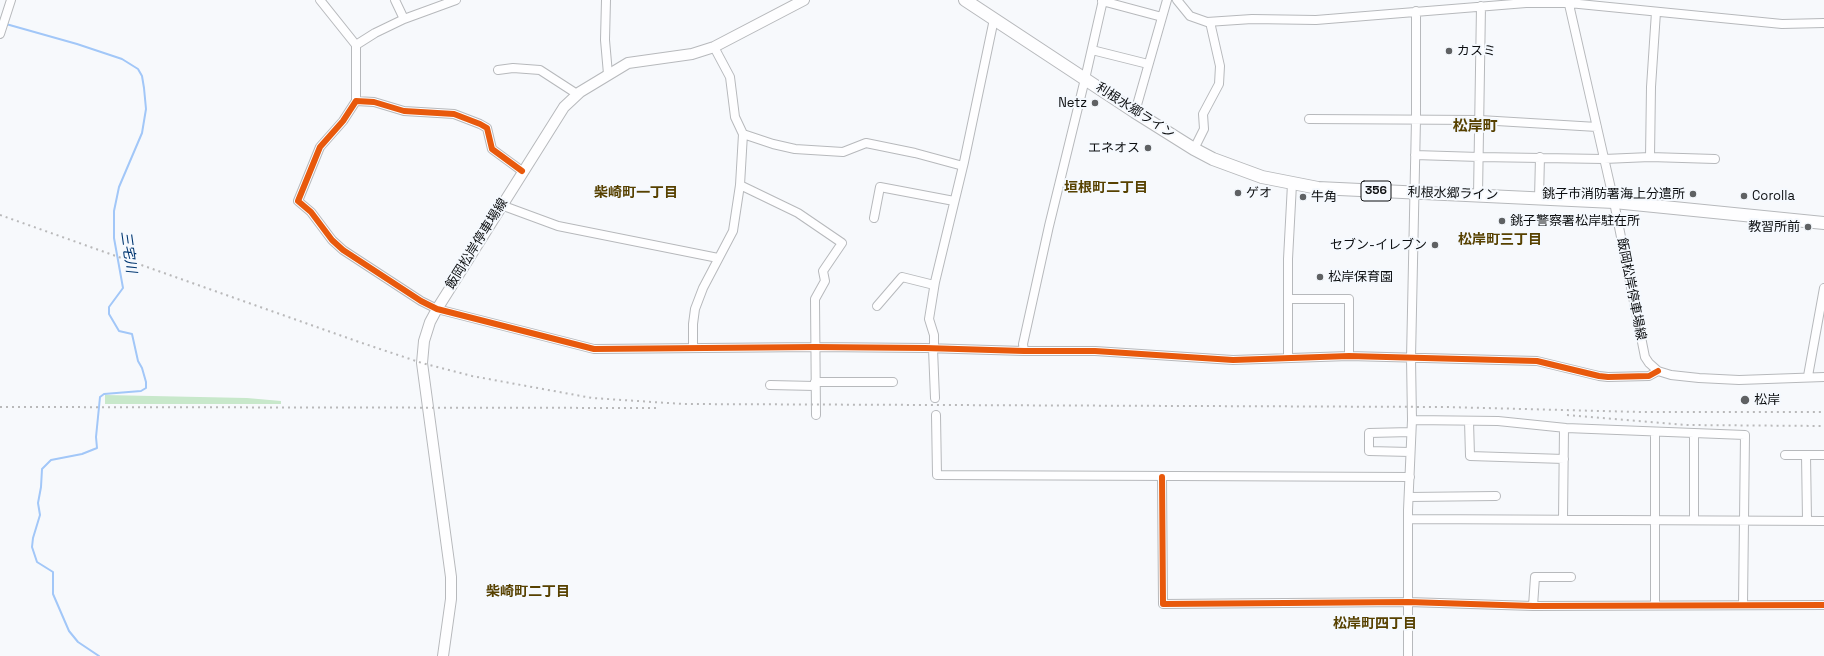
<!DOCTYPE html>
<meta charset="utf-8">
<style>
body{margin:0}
canvas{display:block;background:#f7f9fc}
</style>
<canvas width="1824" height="656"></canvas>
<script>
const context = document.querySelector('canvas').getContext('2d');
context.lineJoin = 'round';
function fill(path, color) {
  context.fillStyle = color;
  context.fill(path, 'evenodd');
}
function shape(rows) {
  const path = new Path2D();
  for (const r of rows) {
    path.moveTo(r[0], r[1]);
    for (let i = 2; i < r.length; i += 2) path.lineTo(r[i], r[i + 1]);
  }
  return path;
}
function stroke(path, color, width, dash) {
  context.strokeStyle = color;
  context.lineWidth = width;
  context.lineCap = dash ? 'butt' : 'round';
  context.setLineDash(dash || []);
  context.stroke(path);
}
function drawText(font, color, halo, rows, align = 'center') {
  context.font = font + ' "Space Grotesk","Noto Sans JP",sans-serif';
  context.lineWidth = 4;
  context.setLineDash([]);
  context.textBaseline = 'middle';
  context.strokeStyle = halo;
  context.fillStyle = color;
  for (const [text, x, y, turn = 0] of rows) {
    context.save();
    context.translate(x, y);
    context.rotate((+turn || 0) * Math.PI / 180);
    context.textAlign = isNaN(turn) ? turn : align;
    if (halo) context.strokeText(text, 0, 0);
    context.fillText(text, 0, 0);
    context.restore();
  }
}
fill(shape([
 [105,395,247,398,281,401,281,404,105,404]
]), '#c8e8cb');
stroke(shape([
 [6,24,77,44,122,59,138,69,142,76,144,88,146,109,142,133,119,187,114,211,114,238,123,288,109,307,109,314,119,331,132,334,138,361,142,368,146,382,146,388,141,391,104,394,100,397,96,437,97,448,82,454,51,460,42,469,41,487,38,503,40,515,33,538,32,547,37,562,53,572,53,594,69,631,78,642,99,656]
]), '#a2c7f8', 2);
const minor = shape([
 [320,0,356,45,356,101],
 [395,0,404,19],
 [606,0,605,40,608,74],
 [1177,0,1190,16,1207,22,1252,19,1316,20,1526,3,1569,3,1782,24,1824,23],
 [1568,0,1614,202,1645,357,1649,363,1658,371,1671,375,1699,378,1739,380,1824,377],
 [1102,1,1162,17],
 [0,34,11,0],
 [356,45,375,33,404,19,456,0],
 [1092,50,1148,64],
 [498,70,513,68,540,70,577,94],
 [1135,112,1167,0],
 [1309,119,1480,120,1597,127],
 [743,134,773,144,795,149,843,152,866,143,915,153,963,166],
 [1194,149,1204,129,1203,114,1219,84,1220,66,1210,22],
 [1415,155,1479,157,1604,159,1650,157,1715,159],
 [1650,157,1651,87,1656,12],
 [522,171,492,149,487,128,480,124,454,114,404,111,374,102,356,101,343,121,320,147,298,201,311,212,332,240,343,250,421,301,437,309,594,349,815,347,925,348,1024,351,1095,351,1233,360,1349,356,1537,361,1599,376,1608,377,1649,376,1658,371],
 [740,185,798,213,842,243,823,271,825,281,815,299,816,415],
 [1478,195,1481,6],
 [1539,198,1540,157],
 [501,205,558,226,718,258],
 [874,218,880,187,954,201],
 [1288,299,1349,299,1349,356],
 [877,306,902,277,934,285],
 [693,347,693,324,695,309,703,288,733,231,740,185,743,134,735,117,730,77,714,47],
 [933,349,935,398],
 [934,349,934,335,929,319,935,282,964,162,994,19],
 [1024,351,1023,344,1049,226,1085,79,1103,0],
 [1288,358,1288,259,1292,184],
 [1808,376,1824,288],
 [815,382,893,382],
 [770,385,815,386],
 [936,415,937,475,1410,477],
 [1412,420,1498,421,1566,428,1745,435,1743,605],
 [1469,421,1470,456,1564,459],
 [1655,432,1655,605],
 [1694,433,1694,520],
 [1410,452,1369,451,1369,433,1411,432],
 [1785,455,1824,455],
 [1806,455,1807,520],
 [1162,477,1163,604,1408,602,1533,606,1824,605],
 [1409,497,1496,496],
 [1408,519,1824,521],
 [1563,519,1564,428],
 [1533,606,1535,577,1571,577],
 [1408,656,1408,510,1412,420,1411,358,1416,119,1416,11]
]);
const major = shape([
 [443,656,451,599,451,577,422,363,424,341,430,322,437,309,564,107,580,92,628,63,692,54,714,47,804,0]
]);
const highway = shape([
 [965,0,1135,112,1194,149,1213,159,1262,177,1318,188,1614,202,1824,223]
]);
stroke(minor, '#b7b9bc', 10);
stroke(major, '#b7b9bc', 12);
stroke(highway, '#b7b9bc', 14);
stroke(minor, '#fefeff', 8);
stroke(major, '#fefeff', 10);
stroke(highway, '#fefeff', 12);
stroke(shape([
 [0,215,359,342,422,363,472,376,592,398,683,404,1446,407,1640,412,1824,412],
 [0,407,660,408],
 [1567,415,1686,425,1824,426]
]), '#b9b9ba', 2, [2, 4]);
stroke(shape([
 [522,171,492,149,487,128,480,124,454,114,404,111,374,102,356,101,343,121,320,147,298,201,311,212,332,240,343,250,421,301,437,309,594,349,815,347,925,348,1024,351,1095,351,1233,360,1349,356,1537,361,1599,376,1608,377,1649,376,1658,371],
 [1162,477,1163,604,1408,602,1533,606,1824,605]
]), '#e8590c', 6);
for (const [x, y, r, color] of [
 [1449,51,4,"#5f6163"],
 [1095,103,4,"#5f6163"],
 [1148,148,4,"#5f6163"],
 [1238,193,4,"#5f6163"],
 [1693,194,4,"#5f6163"],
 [1744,196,4,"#5f6163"],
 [1303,197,4,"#5f6163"],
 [1502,221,4,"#5f6163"],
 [1808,227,4,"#5f6163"],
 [1435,245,4,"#5f6163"],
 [1320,277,4,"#5f6163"],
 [1745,400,5,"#5f6163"]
]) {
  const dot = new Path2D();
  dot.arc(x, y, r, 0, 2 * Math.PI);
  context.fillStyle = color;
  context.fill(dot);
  stroke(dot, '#f5f9fe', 1.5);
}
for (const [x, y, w] of [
 [1376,191,30]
]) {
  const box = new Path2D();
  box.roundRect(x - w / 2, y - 10, w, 20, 3);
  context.fillStyle = '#f5f9fe';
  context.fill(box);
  stroke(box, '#0d0f11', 1);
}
drawText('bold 12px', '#0d0f11', null, [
 ["356",1376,191]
]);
drawText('13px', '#0d0f11', '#f5f9fe', [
 ["カスミ",1457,51],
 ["Netz",1087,103,"right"],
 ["エネオス",1140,148,"right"],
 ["ゲオ",1246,193],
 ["銚子市消防署海上分遣所",1685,194,"right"],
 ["Corolla",1752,196],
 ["牛角",1311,197],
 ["銚子警察署松岸駐在所",1510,221],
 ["教習所前",1800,227,"right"],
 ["セブン-イレブン",1427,245,"right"],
 ["松岸保育園",1328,277],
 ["松岸",1754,400]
], 'left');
drawText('13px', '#0d0f11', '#f5f9fe', [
 ["利根水郷ライン",1135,111,33],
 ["利根水郷ライン",1453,194,2],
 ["飯岡松岸停車場線",477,244,-58],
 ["飯岡松岸停車場線",1631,289,79]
]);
drawText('bold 14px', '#574100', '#f5f9fe', [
 ["垣根町二丁目",1106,188],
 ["柴崎町一丁目",636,193],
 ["松岸町三丁目",1500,240],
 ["柴崎町二丁目",528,592],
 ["松岸町四丁目",1375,624]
]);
drawText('italic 14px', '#003670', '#f5f9fe', [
 ["三宅川",128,252,82]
]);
drawText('bold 15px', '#574100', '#f5f9fe', [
 ["松岸町",1475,127]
]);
</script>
